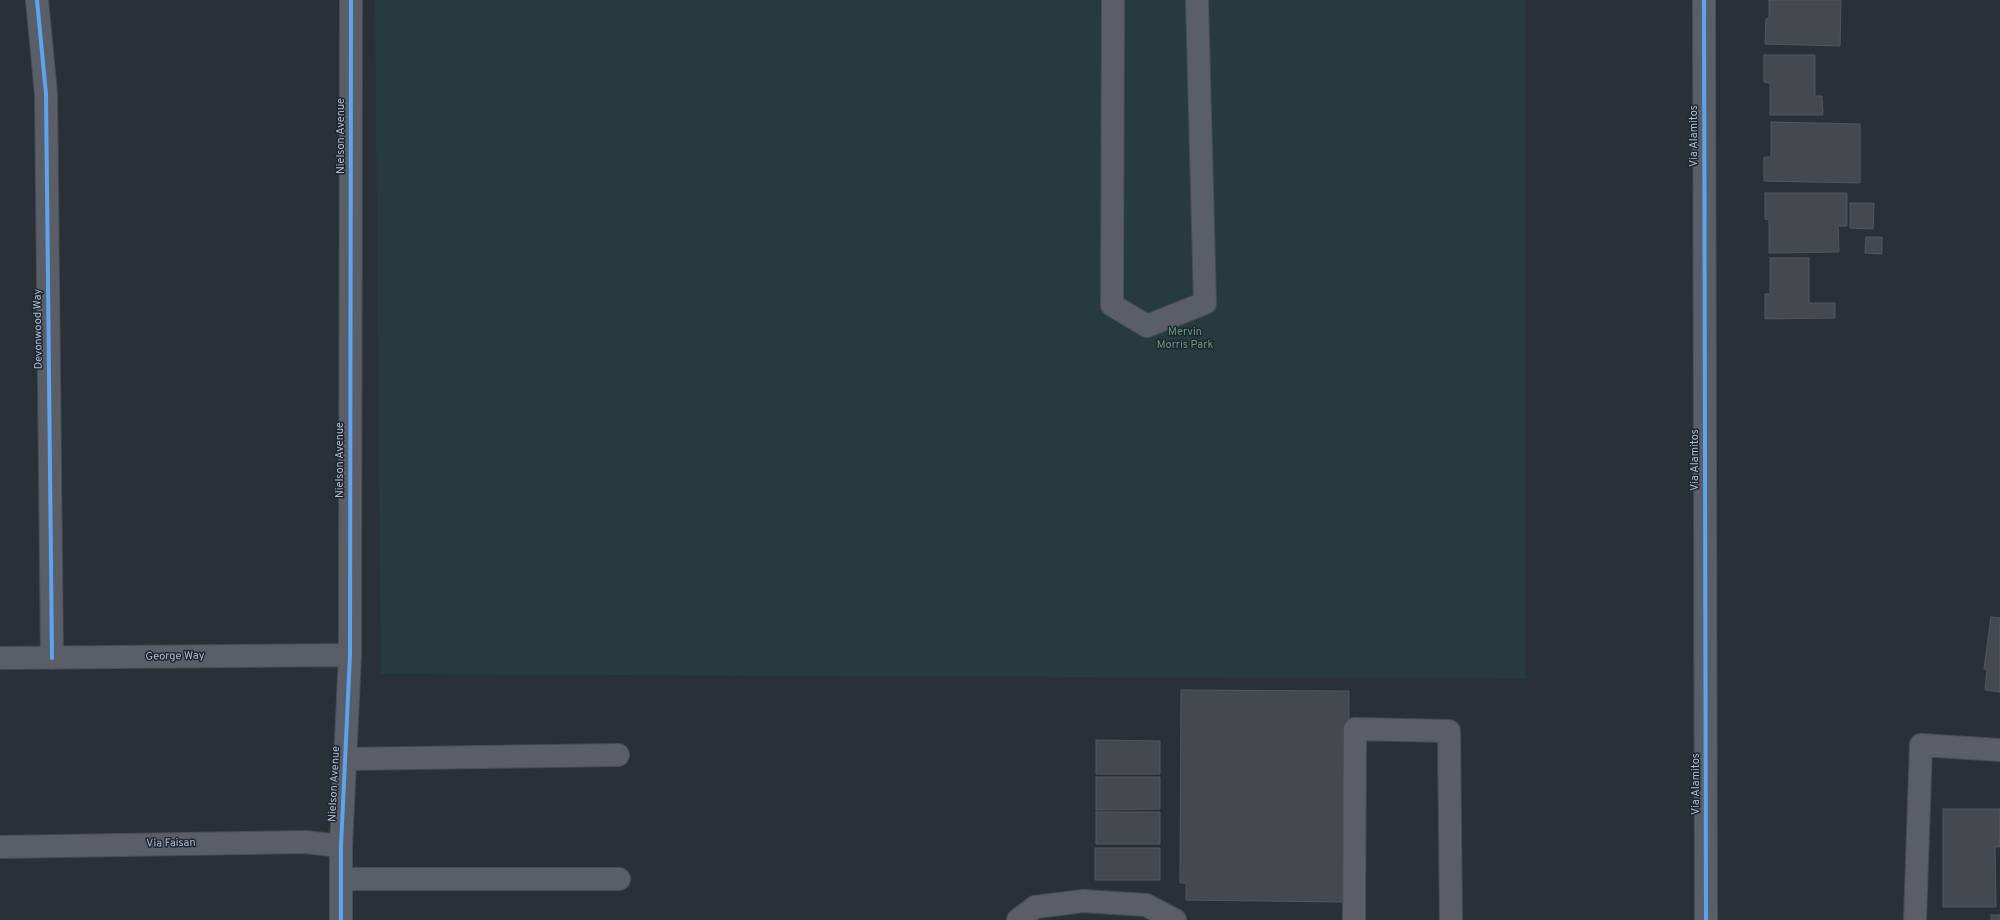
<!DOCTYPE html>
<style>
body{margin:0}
canvas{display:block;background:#2a3038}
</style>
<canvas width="2000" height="920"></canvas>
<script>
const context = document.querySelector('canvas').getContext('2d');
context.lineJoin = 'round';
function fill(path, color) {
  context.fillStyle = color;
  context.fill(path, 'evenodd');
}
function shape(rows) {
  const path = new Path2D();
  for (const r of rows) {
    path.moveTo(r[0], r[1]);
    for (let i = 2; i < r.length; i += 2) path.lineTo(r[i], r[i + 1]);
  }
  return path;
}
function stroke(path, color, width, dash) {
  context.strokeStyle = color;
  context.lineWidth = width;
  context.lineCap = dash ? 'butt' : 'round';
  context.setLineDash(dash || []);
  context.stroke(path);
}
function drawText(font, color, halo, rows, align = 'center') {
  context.font = font + ' Overpass,sans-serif';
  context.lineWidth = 3;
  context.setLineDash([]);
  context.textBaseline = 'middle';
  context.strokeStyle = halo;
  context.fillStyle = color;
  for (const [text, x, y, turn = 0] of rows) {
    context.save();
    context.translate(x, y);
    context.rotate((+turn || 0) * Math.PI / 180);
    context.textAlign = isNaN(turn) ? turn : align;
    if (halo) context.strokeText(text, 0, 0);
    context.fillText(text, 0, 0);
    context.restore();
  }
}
fill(shape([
 [375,0,1525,0,1525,679,381,674]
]), '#273a3e');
const building = shape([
 [1769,0,1841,0,1840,46,1765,44,1766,19,1769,18,1769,0],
 [1764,55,1815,55,1815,96,1822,96,1823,115,1770,115,1770,83,1764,82,1764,55],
 [1771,122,1860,124,1860,183,1764,181,1764,157,1771,157,1771,122],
 [1765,193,1847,193,1847,226,1838,226,1839,252,1769,253,1769,220,1765,219,1765,193],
 [1850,203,1874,203,1873,229,1850,228,1850,203],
 [1866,237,1882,237,1882,254,1865,253,1866,237],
 [1770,258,1809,258,1809,303,1835,303,1835,318,1765,319,1765,294,1770,294,1770,258],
 [1991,617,2000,618,2000,692,1985,690,1987,669,1984,669,1991,617],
 [1181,690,1349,691,1348,885,1343,885,1343,902,1186,900,1186,883,1180,883,1181,690],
 [1096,740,1160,741,1160,774,1096,774,1096,740],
 [1096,777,1160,777,1160,809,1096,810,1096,777],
 [1943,809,2000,809,2000,847,1995,847,1996,907,1943,907,1943,809],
 [1096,812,1160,812,1160,844,1096,844,1096,812],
 [1095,848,1160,848,1160,880,1095,880,1095,848],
 [1991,915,2000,915,2000,920,1991,920,1991,915]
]);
fill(building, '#444950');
stroke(building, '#52575f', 1);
const minor = shape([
 [37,0,46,94,52,658],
 [1113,0,1112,305,1147,326,1205,303,1197,0],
 [1704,0,1706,920],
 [0,658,350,655],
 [346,759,618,755],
 [0,847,305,842,341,846],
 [341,879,619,879],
 [341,920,341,846,350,655,351,0],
 [1018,920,1035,907,1083,901,1146,905,1175,920],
 [1354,920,1355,729,1449,731,1451,920],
 [1915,920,1921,745,2000,750]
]);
stroke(minor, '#484c53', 24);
stroke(minor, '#5a5e66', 22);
stroke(shape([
 [37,0,46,94,52,658],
 [1704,0,1706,920],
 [341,920,341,846,350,655,351,0]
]), '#60a3ed', 4);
drawText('11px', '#b4bcc9', '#1d2633', [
 ["Nielson Avenue",342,136,-90],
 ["Via Alamitos",1695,136,-90],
 ["Devonwood Way",39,329,-91],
 ["Nielson Avenue",341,460,-90],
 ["Via Alamitos",1696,460,-90],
 ["George Way",175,657,-1],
 ["Nielson Avenue",335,784,-87],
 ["Via Alamitos",1697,784,-90],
 ["Via Faisan",171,844,-1]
]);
drawText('11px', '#6b9a76', '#1d2633', [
 ["Mervin",1185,333],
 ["Morris Park",1185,346]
]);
</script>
